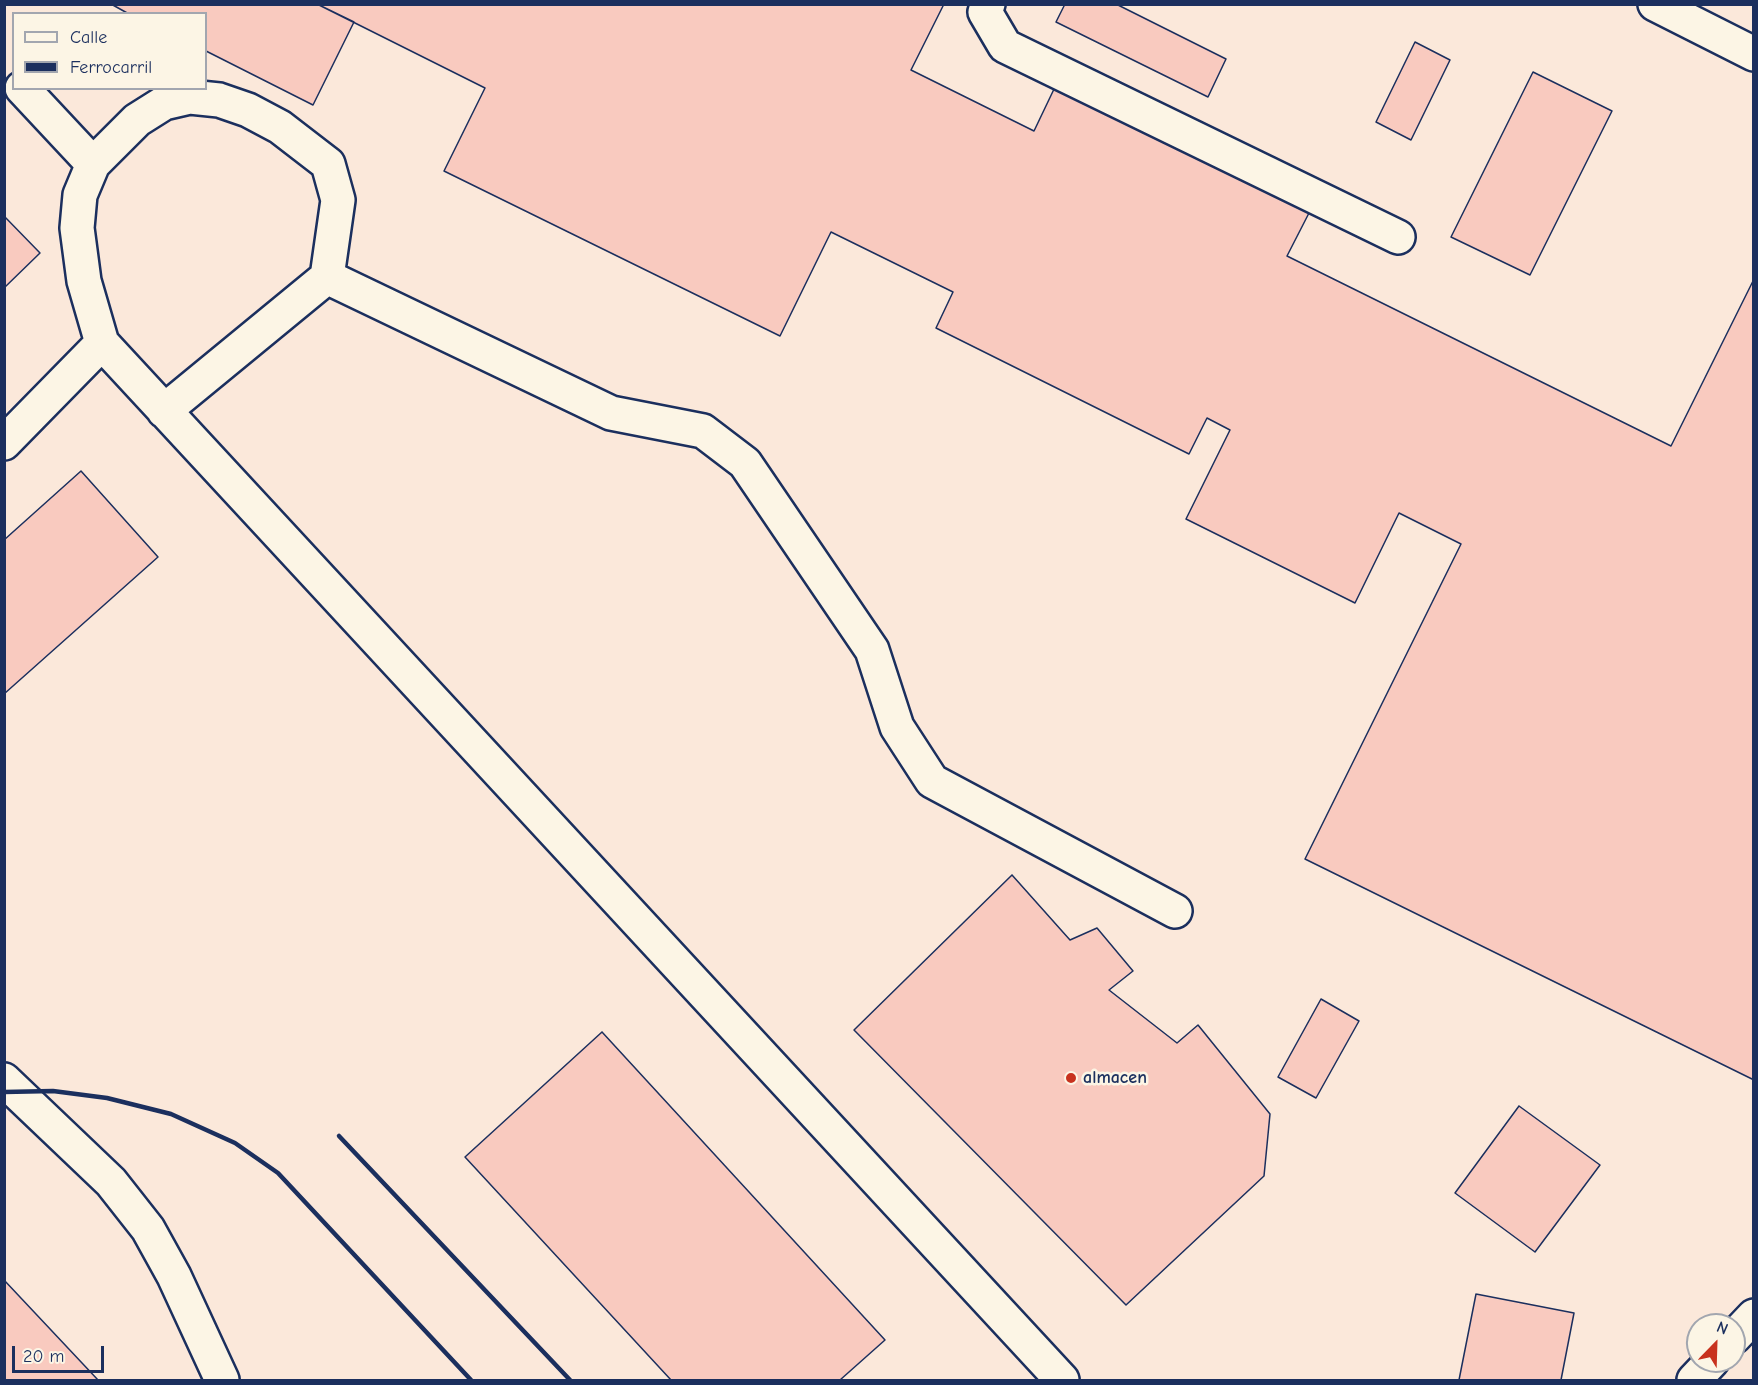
<!DOCTYPE html>
<style>
body{margin:0}
#map{position:relative;width:1758px;height:1385px;overflow:hidden;background:#fcf5e5;font-family:"Comic Neue",sans-serif}
canvas{display:block}
.frame{position:absolute;inset:0;border:6px solid #1b2f5e;pointer-events:none}
.legend{position:absolute;left:12px;top:12px;width:195px;height:78px;box-sizing:border-box;background:#fcf5e5;border:2px solid #a2a6af;margin:0;padding:8px 10px;list-style:none;font-size:18px;color:#1b2f5e}
.legend li{display:flex;align-items:center;gap:12px;height:30px}
.legend b{width:30px;border:2px solid #a2a6af}
.north{position:absolute;left:1686px;top:1313px;width:60px;height:60px;box-sizing:border-box;background:#fcf5e5;border:2px solid #a2a6af;border-radius:50%;rotate:23deg;font-size:16px;font-weight:700;line-height:24px;text-align:center;color:#1b2f5e}
.north::after{content:'';display:block;margin:auto;width:21px;height:27px;background:#c8321e;clip-path:polygon(50% 0,100% 100%,50% 72%,0 100%)}
.scale{position:absolute;left:12px;top:1346px;width:92px;height:27px;box-sizing:border-box;border:3px solid #1b2f5e;border-top:0;padding-left:8px;font-size:18px;line-height:21px;white-space:nowrap;color:#1b2f5e;-webkit-text-stroke:4px #fcf5e5;paint-order:stroke}
</style>
<div id="map">
<canvas width="1758" height="1385"></canvas>
<div class="frame"></div>
<ul class="legend">
<li><b style="height:8px;background:#fcf5e5"></b>Calle</li>
<li><b style="height:8px;background:#1b2f5e"></b>Ferrocarril</li>
</ul>
<div class="north">N</div>
<div class="scale">20 m</div>
</div>
<script>
const context = document.querySelector('canvas').getContext('2d');
context.lineJoin = 'round';
function fill(path, color) {
  context.fillStyle = color;
  context.fill(path, 'evenodd');
}
function shape(rows) {
  const path = new Path2D();
  for (const r of rows) {
    path.moveTo(r[0], r[1]);
    for (let i = 2; i < r.length; i += 2) path.lineTo(r[i], r[i + 1]);
  }
  return path;
}
function stroke(path, color, width, dash) {
  context.strokeStyle = color;
  context.lineWidth = width;
  context.lineCap = dash ? 'butt' : 'round';
  context.setLineDash(dash || []);
  context.stroke(path);
}
function drawText(font, color, halo, rows, align = 'center') {
  context.font = font + ' "Comic Neue",sans-serif';
  context.lineWidth = 5;
  context.setLineDash([]);
  context.textBaseline = 'middle';
  context.strokeStyle = halo;
  context.fillStyle = color;
  for (const [text, x, y, turn = 0] of rows) {
    context.save();
    context.translate(x, y);
    context.rotate((+turn || 0) * Math.PI / 180);
    context.textAlign = isNaN(turn) ? turn : align;
    if (halo) context.strokeText(text, 0, 0);
    context.fillText(text, 0, 0);
    context.restore();
  }
}
fill(shape([
 [5,5,1753,5,1753,1380,5,1380],
 [14,14,206,14,206,88,14,88],
 [1698,1325,1734,1325,1734,1361,1698,1361]
]), '#fbe8da');
const building = shape([
 [111,4,317,4,354,22,313,105,206,51,206,14,129,14,111,4],
 [317,4,944,4,911,70,1034,131,1055,87,1309,213,1287,256,1671,446,1754,279,1754,1080,1305,859,1461,544,1399,513,1355,603,1186,519,1230,430,1207,418,1189,454,936,328,953,292,831,232,780,336,444,171,485,88,317,4],
 [1065,4,1116,4,1226,59,1208,97,1056,22,1065,4],
 [1415,42,1450,60,1411,140,1376,122,1415,42],
 [1533,72,1612,111,1530,275,1451,237,1533,72],
 [4,216,40,253,4,288,4,216],
 [81,471,158,557,4,694,4,540,81,471],
 [1012,875,1070,940,1097,928,1133,971,1109,990,1177,1043,1198,1025,1270,1114,1264,1176,1126,1305,854,1030,1012,875],
 [1321,999,1359,1021,1316,1098,1278,1077,1321,999],
 [602,1032,885,1340,840,1380,671,1380,465,1157,602,1032],
 [1519,1106,1600,1165,1535,1252,1455,1193,1519,1106],
 [4,1280,98,1380,4,1380,4,1280],
 [1476,1294,1574,1313,1561,1380,1459,1380,1476,1294]
]);
fill(building, '#f9cabf');
stroke(building, '#1b2f5e', 1.5);
const minor = shape([
 [988,4,985,12,1005,46,1398,237],
 [1655,4,1754,54],
 [22,88,93,164],
 [327,277,338,200,328,164,280,127,248,110,219,100,190,97,164,103,137,120,93,164,80,195,77,228,84,281,102,343,1062,1380],
 [164,411,327,277,611,413,703,431,745,463,872,650,897,727,932,781,1175,911],
 [4,443,102,343],
 [4,1080,111,1182,148,1229,174,1276,222,1380],
 [1734,1337,1754,1316],
 [1694,1380,1712,1361]
]);
stroke(minor, '#1b2f5e', 38);
stroke(minor, '#fcf5e5', 33);
stroke(shape([
 [4,1092,53,1091,107,1098,171,1114,235,1143,278,1173,471,1380],
 [339,1136,570,1380]
]), '#1b2f5e', 4.5);
for (const [x, y, r, color] of [
 [1071,1078,6,"#c8321e"]
]) {
  const dot = new Path2D();
  dot.arc(x, y, r, 0, 2 * Math.PI);
  context.fillStyle = color;
  context.fill(dot);
  stroke(dot, '#fcf5e5', 2);
}
drawText('bold 18px', '#1b2f5e', '#fcf5e5', [
 ["almacen",1083,1078]
], 'left');
</script>
